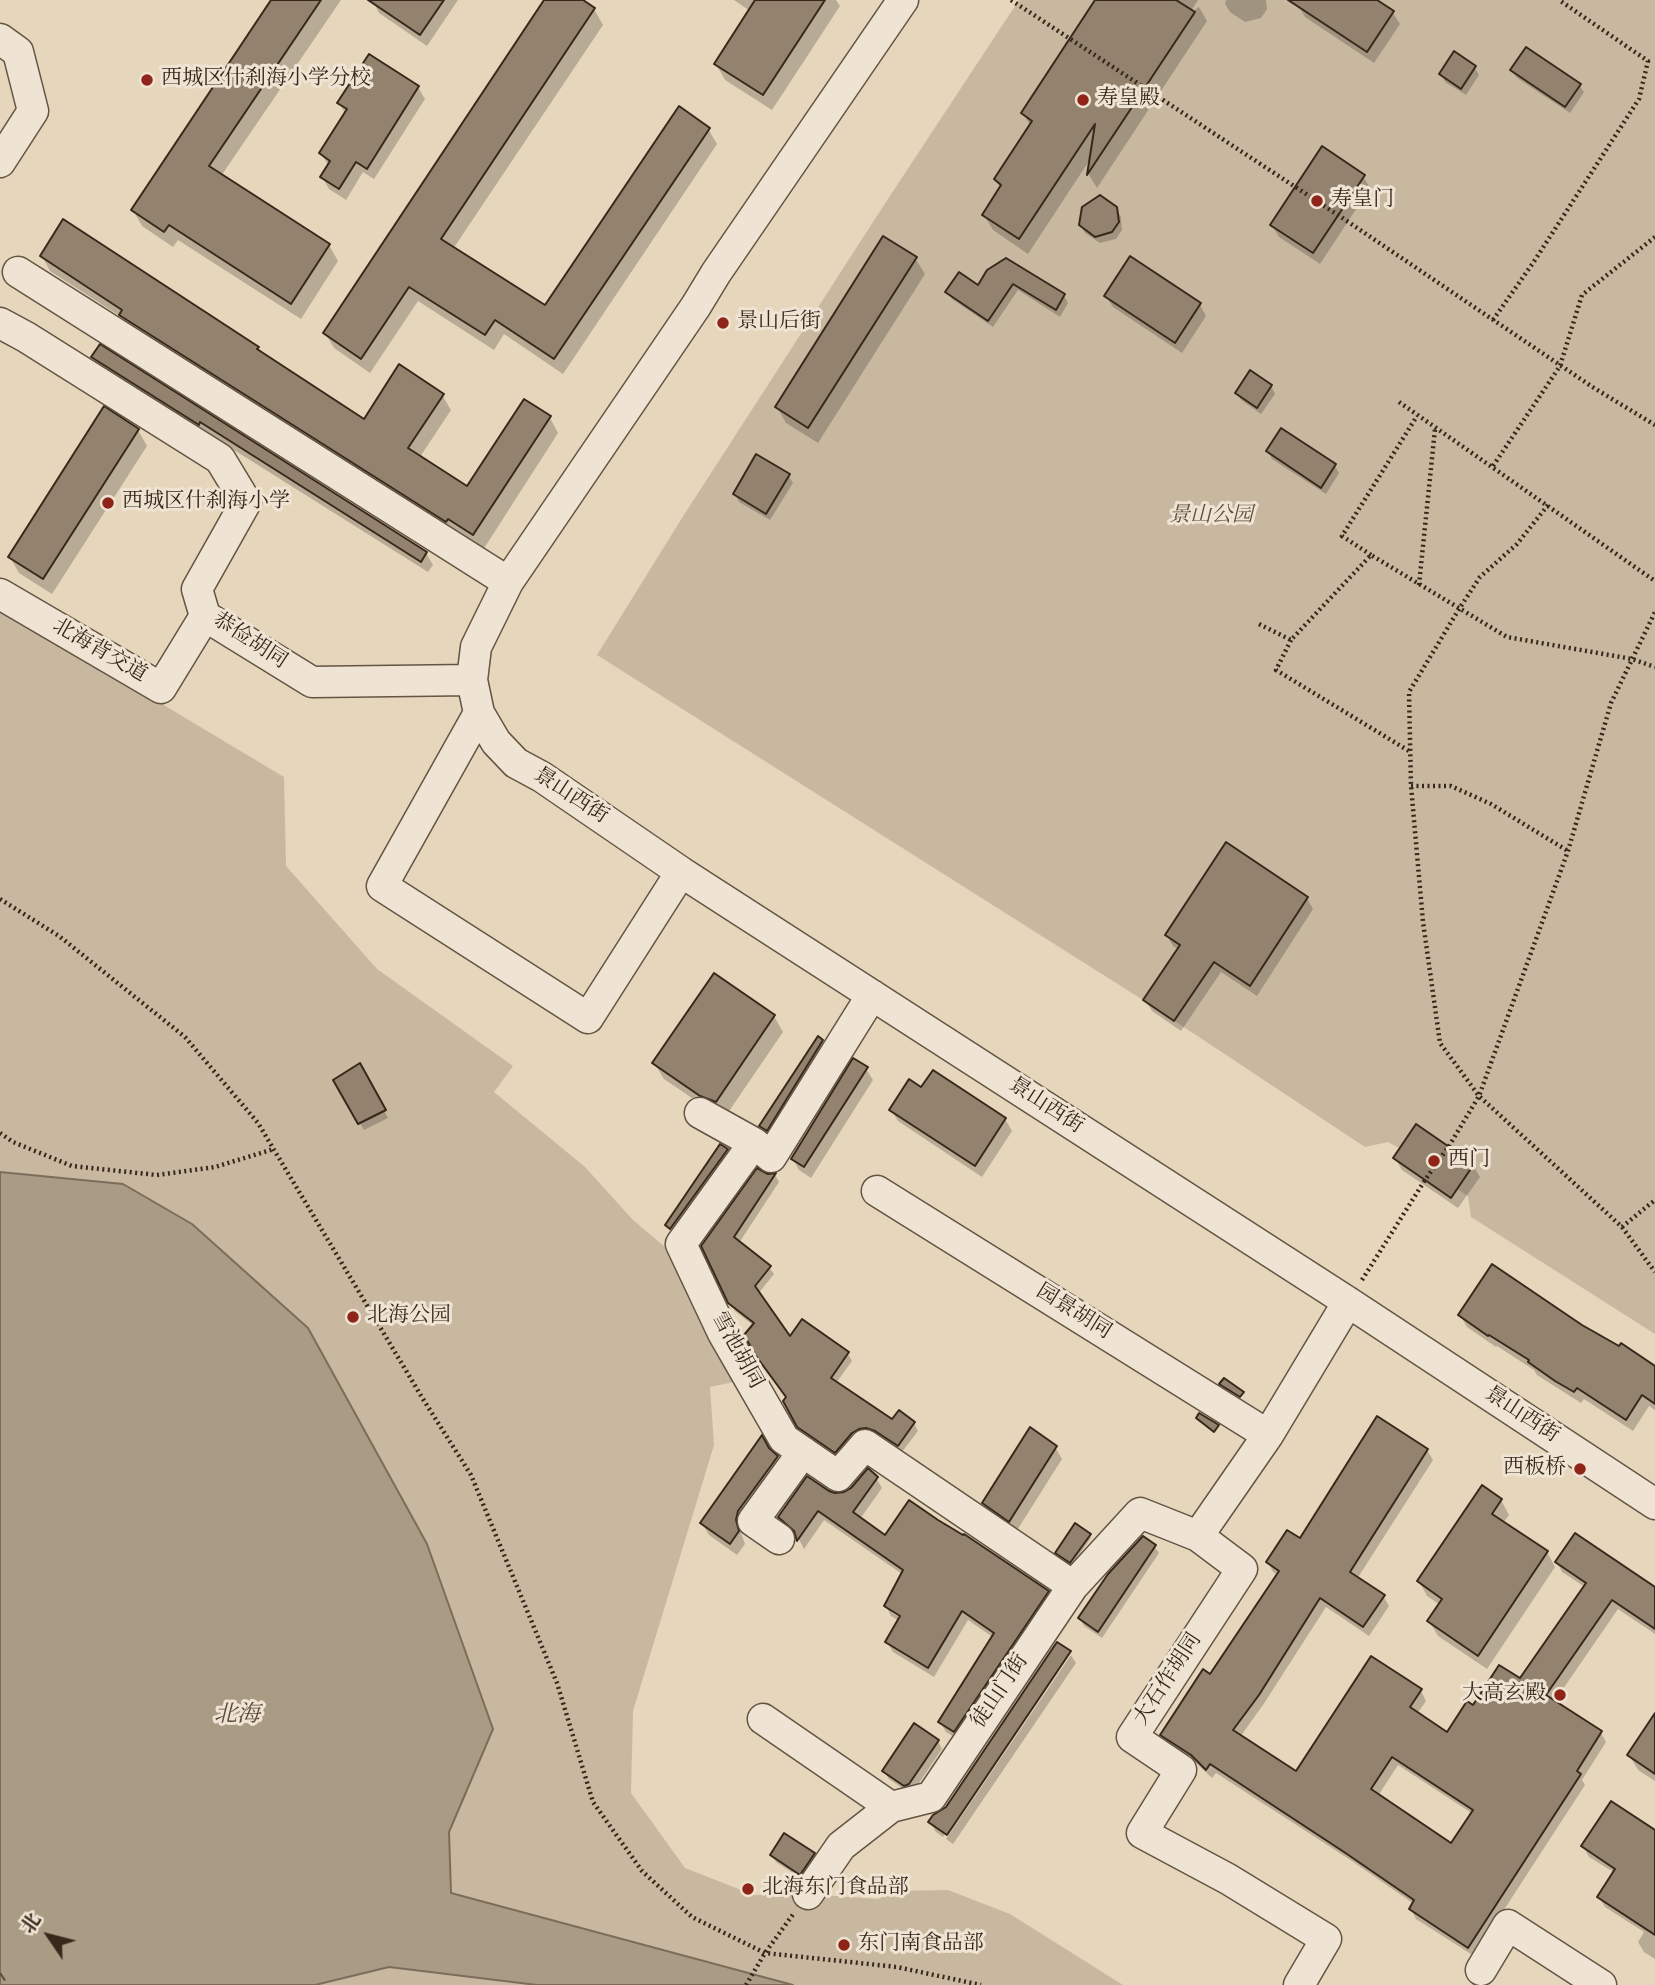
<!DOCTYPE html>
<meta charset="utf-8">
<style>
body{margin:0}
#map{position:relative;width:1655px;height:1985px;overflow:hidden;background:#e6d6bb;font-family:Vollkorn,"Noto Serif SC",serif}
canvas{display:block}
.north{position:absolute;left:14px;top:1901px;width:70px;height:70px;-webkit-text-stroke:5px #efe4d3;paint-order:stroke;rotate:305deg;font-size:19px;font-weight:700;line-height:28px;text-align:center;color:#37281b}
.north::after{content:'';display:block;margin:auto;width:24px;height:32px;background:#37281b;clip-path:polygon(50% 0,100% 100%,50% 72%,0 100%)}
</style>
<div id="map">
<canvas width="1655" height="1985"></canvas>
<div class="north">北</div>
</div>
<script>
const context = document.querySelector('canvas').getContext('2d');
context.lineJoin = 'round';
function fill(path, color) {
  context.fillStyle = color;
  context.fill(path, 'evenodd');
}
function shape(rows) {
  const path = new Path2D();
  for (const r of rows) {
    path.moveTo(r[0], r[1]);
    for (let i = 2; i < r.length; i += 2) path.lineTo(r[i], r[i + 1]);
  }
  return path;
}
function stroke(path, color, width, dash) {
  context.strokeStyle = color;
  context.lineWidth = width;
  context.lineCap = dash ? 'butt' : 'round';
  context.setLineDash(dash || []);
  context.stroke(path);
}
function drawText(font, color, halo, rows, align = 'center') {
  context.font = font + ' Vollkorn,"Noto Serif SC",serif';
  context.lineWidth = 6;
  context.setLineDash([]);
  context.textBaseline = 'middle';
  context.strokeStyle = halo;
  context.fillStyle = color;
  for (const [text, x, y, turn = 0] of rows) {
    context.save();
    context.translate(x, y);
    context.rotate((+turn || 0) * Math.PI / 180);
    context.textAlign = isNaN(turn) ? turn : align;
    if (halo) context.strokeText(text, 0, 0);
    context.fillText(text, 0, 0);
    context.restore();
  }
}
fill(shape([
 [1019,0,1655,0,1655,1334,1471,1217,1468,1196,1457,1189,1451,1198,1393,1158,1399,1148,1388,1142,1365,1147,1143,1000,597,655,682,518,884,205],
 [0,607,284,777,286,866,377,969,513,1066,494,1092,585,1167,633,1220,672,1253,738,1381,710,1387,714,1445,633,1711,631,1793,685,1868,754,1895,808,1894,878,1899,898,1891,948,1890,1010,1914,1123,1985,0,1985]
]), '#c8b8a0');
const water = shape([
 [0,1172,123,1184,192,1224,308,1328,427,1544,493,1729,449,1832,451,1893,793,1985,537,1985,389,1967,315,1985,0,1985,0,1172]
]);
fill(water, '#aa9b85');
stroke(water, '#7c6d5b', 2);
fill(shape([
 [273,0,341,0,221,176,329,245,338,261,301,319,178,240,173,247,142,226,133,210],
 [374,0,458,0,427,46,379,13,373,1],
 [546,0,580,0,594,9,603,25,453,249,545,308,708,129,717,144,563,374,504,334,494,350,418,301,370,373,334,348,325,333],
 [734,0,836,0,840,6,772,110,725,80,716,64,750,11],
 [1097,0,1198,0,1190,13,1199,7,1207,21,1097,188,1089,175,1091,158,1028,254,993,230,984,215,1001,188,996,179,1031,127,1023,113],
 [1226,0,1266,0,1267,9,1261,18,1245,22,1230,12,1225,4],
 [1302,0,1374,0,1393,13,1400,24,1374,63,1305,17,1298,5],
 [1455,54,1475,68,1479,75,1466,95,1445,82,1441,74],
 [1512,71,1579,85,1584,92,1570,113,1517,78],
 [418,87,425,99,374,179,363,172,346,200,329,189,322,177,328,165,321,153,346,115,339,103],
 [1363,176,1370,188,1320,264,1279,237,1272,225],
 [1116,209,1121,217,1122,230,1116,239,1100,243,1085,233,1080,225],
 [42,256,258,348,261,354,364,421,442,395,451,410,420,457,467,489,550,418,558,433,483,550,130,331,123,318,50,271],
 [915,258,925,274,818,443,786,423,777,407],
 [1006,260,1064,296,1068,303,1060,317,1018,290,993,327,952,299,947,292,979,287],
 [1106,296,1200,305,1206,316,1182,353,1113,307],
 [93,357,426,553,433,565,428,572,207,433,206,436,100,369],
 [1271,386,1275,394,1261,414,1241,400,1237,393],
 [138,430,147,446,52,594,19,573,10,557],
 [1268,451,1335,466,1339,473,1326,494,1272,459],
 [788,475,793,483,770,520,739,502,735,494],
 [1307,898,1313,909,1257,996,1221,972,1181,1031,1152,1011,1145,1000,1179,950,1173,946,1167,935],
 [774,1016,783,1032,725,1117,711,1111,664,1079,654,1063],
 [822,1041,827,1048,771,1137,765,1133,761,1126],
 [360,1066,388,1118,364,1130,335,1080],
 [866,1069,873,1080,811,1178,799,1170,793,1159],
 [921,1090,1005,1119,1012,1131,982,1177,898,1121,891,1110],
 [727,1150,731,1157,671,1233,667,1225],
 [1395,1158,1473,1165,1480,1177,1458,1208,1402,1170],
 [775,1175,779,1182,739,1243,769,1267,774,1274,758,1294,790,1340,848,1354,852,1361,836,1383,892,1422,914,1423,918,1431,902,1452,843,1456,798,1426,788,1397,754,1326,735,1311,703,1246,768,1176],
 [1460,1315,1581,1326,1655,1367,1655,1410,1649,1406,1633,1431,1584,1399,1581,1403,1537,1375,1534,1370,1497,1346,1496,1347,1467,1327],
 [1055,1447,1062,1459,1016,1532,990,1515,984,1503],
 [768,1449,777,1457,784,1469,744,1524,741,1533,745,1544,737,1555,709,1535,702,1523],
 [1427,1450,1433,1460,1357,1579,1383,1596,1389,1606,1369,1636,1326,1607,1263,1705,1240,1737,1296,1773,1421,1691,1426,1701,1417,1714,1448,1734,1473,1707,1520,1680,1585,1587,1562,1572,1557,1562,1655,1589,1655,1634,1618,1609,1554,1702,1601,1733,1606,1742,1582,1780,1585,1785,1474,1956,1416,1919,1411,1909,1414,1904,1352,1861,1216,1773,1212,1778,1198,1765,1168,1745,1162,1735,1211,1677,1278,1575,1273,1572,1268,1562,1301,1541],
 [1398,1765,1473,1814,1452,1846,1378,1796],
 [876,1478,882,1488,860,1519,886,1537,1047,1592,1053,1602,960,1741,946,1732,940,1722,994,1638,968,1620,934,1677,893,1652,887,1642,899,1621,891,1616,886,1606,902,1574,824,1520,804,1549,798,1537,786,1527,780,1517,828,1492,844,1494],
 [891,1608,907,1622,891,1612],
 [1501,1500,1509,1515,1503,1523,1547,1552,1555,1567,1487,1669,1438,1636,1429,1621,1440,1605,1427,1596,1419,1581],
 [1089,1535,1091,1538,1072,1565,1059,1556,1057,1553],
 [1154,1546,1159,1553,1102,1638,1084,1626,1080,1618],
 [1057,1644,1071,1654,1067,1654,943,1837,936,1832,930,1822,934,1816,947,1808],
 [1071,1655,1076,1663,953,1844,946,1839],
 [1655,1717,1655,1781,1638,1770,1629,1755],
 [938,1741,942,1749,913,1792,909,1793,889,1779,884,1771],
 [1655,1832,1655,1959,1644,1952,1638,1942,1644,1932,1605,1907,1599,1897,1615,1873,1589,1857,1583,1846],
 [814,1854,818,1862,805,1881,776,1862,772,1855]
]), '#0003');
stroke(shape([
 [0,1973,8,1985]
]), '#5a4a3b', 2, [9, 7]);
const building = shape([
 [271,0,321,0,209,166,330,244,291,304,169,225,164,232,131,210,271,0],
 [368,0,444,0,420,35,368,0],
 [544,0,583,0,595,8,441,239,545,305,679,106,710,128,554,359,495,320,485,335,409,287,361,359,323,333,544,0],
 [755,0,825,0,763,95,714,64,755,0],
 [1095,0,1176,0,1195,12,1087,175,1095,124,1019,239,982,215,1001,185,994,179,1032,121,1021,113,1095,0],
 [1288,0,1377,0,1394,11,1367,52,1288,0],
 [1526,47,1581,84,1565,107,1510,70,1526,47],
 [1454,51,1476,66,1461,89,1439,74,1454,51],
 [369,54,419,86,367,169,356,162,339,189,320,177,330,161,319,153,347,109,337,103,369,54],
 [1322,146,1365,175,1313,253,1270,225,1322,146],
 [1100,195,1117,207,1119,222,1112,232,1095,237,1079,225,1082,207,1100,195],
 [63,219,259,347,257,349,364,419,399,364,444,394,408,448,467,486,524,399,551,416,473,535,448,519,446,522,119,315,122,310,40,256,63,219],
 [883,236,917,257,808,428,775,407,883,236],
 [1130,256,1201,303,1175,343,1104,296,1130,256],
 [1006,258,1065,294,1056,310,1013,284,988,321,945,292,959,272,978,285,987,270,1006,258],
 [100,344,427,552,421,562,200,422,199,425,91,357,100,344],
 [1250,370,1272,385,1257,408,1235,393,1250,370],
 [104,406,139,429,43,579,8,557,104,406],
 [1281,428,1336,464,1321,488,1266,451,1281,428],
 [756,454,790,474,766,514,733,494,756,454],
 [1226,842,1308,897,1250,986,1214,962,1174,1021,1143,1000,1180,945,1165,935,1226,842],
 [714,973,775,1015,716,1102,700,1096,652,1063,714,973],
 [818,1036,823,1040,767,1131,759,1126,818,1036],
 [853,1058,868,1067,804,1167,791,1159,853,1058],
 [360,1063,386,1110,358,1124,333,1080,360,1063],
 [933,1070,1006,1118,975,1166,889,1110,909,1079,921,1087,933,1070],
 [1416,1124,1474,1164,1451,1198,1393,1158,1416,1124],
 [720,1144,728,1149,670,1229,665,1225,720,1144],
 [757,1168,768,1174,776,1173,734,1237,771,1266,755,1286,790,1336,802,1319,849,1352,831,1378,892,1419,899,1410,915,1422,898,1446,875,1431,866,1428,859,1429,852,1433,835,1453,797,1427,783,1401,786,1397,756,1356,744,1335,754,1323,728,1303,701,1246,757,1168],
 [1492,1264,1582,1325,1619,1346,1621,1343,1655,1366,1655,1404,1642,1395,1626,1420,1577,1388,1574,1392,1555,1381,1528,1362,1529,1360,1489,1335,1488,1336,1458,1315,1492,1264],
 [1224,1378,1244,1392,1240,1397,1219,1384,1224,1378],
 [1199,1413,1219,1425,1214,1432,1196,1418,1199,1413],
 [1377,1416,1428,1449,1350,1572,1385,1595,1363,1627,1320,1598,1259,1695,1233,1730,1296,1771,1371,1656,1422,1689,1410,1707,1447,1732,1467,1701,1473,1705,1499,1665,1520,1678,1586,1583,1555,1562,1575,1533,1655,1587,1655,1629,1612,1600,1546,1695,1602,1731,1577,1771,1581,1774,1468,1948,1409,1909,1414,1900,1344,1852,1210,1764,1206,1770,1191,1755,1160,1735,1203,1669,1210,1674,1279,1571,1266,1562,1287,1530,1300,1538,1377,1416],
 [1392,1757,1473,1810,1451,1843,1371,1789,1392,1757],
 [1030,1427,1057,1446,1009,1522,982,1503,1030,1427],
 [762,1435,769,1448,778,1456,738,1511,736,1520,739,1531,730,1544,700,1523,762,1435],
 [868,1468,878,1477,853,1512,885,1535,909,1500,938,1520,963,1535,964,1534,1049,1591,954,1732,938,1722,994,1633,962,1611,928,1668,885,1642,900,1616,884,1606,903,1570,818,1511,797,1541,794,1531,778,1517,807,1476,829,1491,835,1493,844,1492,851,1488,868,1468],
 [1482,1485,1502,1499,1492,1514,1548,1551,1478,1656,1427,1621,1442,1599,1417,1581,1482,1485],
 [1075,1523,1091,1534,1070,1563,1055,1553,1075,1523],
 [1143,1536,1156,1545,1098,1632,1078,1618,1108,1574,1143,1536],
 [1057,1642,1071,1651,947,1835,928,1822,933,1815,946,1807,1057,1642],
 [1655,1713,1655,1774,1627,1755,1655,1713],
 [914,1723,939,1740,909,1784,904,1786,882,1771,914,1723],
 [1611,1801,1655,1830,1655,1935,1597,1897,1615,1869,1581,1846,1611,1801],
 [784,1833,815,1853,800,1875,770,1855,784,1833]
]);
fill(building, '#92826e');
stroke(building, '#37281b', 2);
const minor = shape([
 [903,0,716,273,696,306,508,582,476,647,472,680,479,713,496,742,516,763,542,777,681,872,1348,1302,1655,1504],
 [0,39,18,52,33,111,0,162],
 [18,272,508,582],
 [0,323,26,337,220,459,246,502,197,589,205,616,312,682,472,680],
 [0,594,161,688,205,616],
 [479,713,382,886,588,1018,681,872],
 [872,995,771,1157,754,1143,681,1244,723,1333,784,1439,838,1476,865,1445,1073,1586],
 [700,1113,754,1143],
 [877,1191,1268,1435],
 [779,1539,753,1521,803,1452],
 [763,1719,891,1807],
 [808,1894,841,1846,891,1807,931,1797,1073,1586,1140,1513,1198,1536],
 [1481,1970,1508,1925,1601,1985],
 [1299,1985,1326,1939,1228,1879,1142,1833,1181,1770,1132,1737,1242,1569,1198,1536,1268,1435,1348,1302]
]);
stroke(minor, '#635443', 33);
stroke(shape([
 [1011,0,1338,215,1594,388,1655,425],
 [1493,320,1533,263,1639,99,1648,61,1559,0],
 [1399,402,1655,581],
 [1493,466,1560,366,1582,295,1655,237],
 [1548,505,1517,544,1480,577,1459,609,1409,692,1411,786,1423,922,1440,1043,1479,1096,1622,1227,1655,1200],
 [1371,555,1342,536,1417,416],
 [1419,585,1435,429],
 [1259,624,1291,640,1371,555,1507,637,1632,659,1655,667],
 [1291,640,1276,670,1409,751],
 [1411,786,1451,786,1491,804,1568,851],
 [0,899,59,936,185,1037,258,1123,423,1399,471,1475,557,1683,593,1802,642,1871,692,1917,765,1953,897,1967,981,1985],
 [0,1133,13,1142,72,1166,157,1175,215,1167,274,1149],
 [1622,1227,1655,1272],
 [1362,1280,1425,1180,1449,1146,1479,1096,1568,851,1611,703,1655,612],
 [746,1985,765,1953,794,1913]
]), '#37281b', 4.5, [2, 3.5]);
stroke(minor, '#efe4d3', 30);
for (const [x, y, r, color] of [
 [147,80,7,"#8f2418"],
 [1083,100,7,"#8f2418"],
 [1317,201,7,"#8f2418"],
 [723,323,7,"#8f2418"],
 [108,503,7,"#8f2418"],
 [1434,1161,7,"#8f2418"],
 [353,1317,7,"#8f2418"],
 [1580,1469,7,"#8f2418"],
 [1560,1695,7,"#8f2418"],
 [748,1889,7,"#8f2418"],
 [844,1945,7,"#8f2418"]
]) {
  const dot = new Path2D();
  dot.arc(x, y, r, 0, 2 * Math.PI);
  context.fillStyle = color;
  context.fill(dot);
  stroke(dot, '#efe4d3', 2.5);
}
drawText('21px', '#37281b', '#efe4d3', [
 ["西城区什刹海小学分校",161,80],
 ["寿皇殿",1097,100],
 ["寿皇门",1331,201],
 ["景山后街",737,323],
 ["西城区什刹海小学",122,503],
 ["西门",1448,1161],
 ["北海公园",367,1317],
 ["西板桥",1566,1469,"right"],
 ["大高玄殿",1546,1695,"right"],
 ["北海东门食品部",762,1889],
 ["东门南食品部",858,1945]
], 'left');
drawText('italic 21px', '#5b4c3c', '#efe4d3', [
 ["景山公园",1211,517]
]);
drawText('21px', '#37281b', '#efe4d3', [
 ["恭俭胡同",249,642,33],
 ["北海背交道",99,652,30],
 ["景山西街",570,797,33],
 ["景山西街",1045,1107,33],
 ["园景胡同",1073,1313,32],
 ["雪池胡同",736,1351,61],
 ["景山西街",1521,1416,33],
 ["大石作胡同",1169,1680,-57],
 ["徒山门街",1001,1692,-56]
]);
drawText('italic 23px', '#5a4a3b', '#efe4d3', [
 ["北海",237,1717]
]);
</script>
